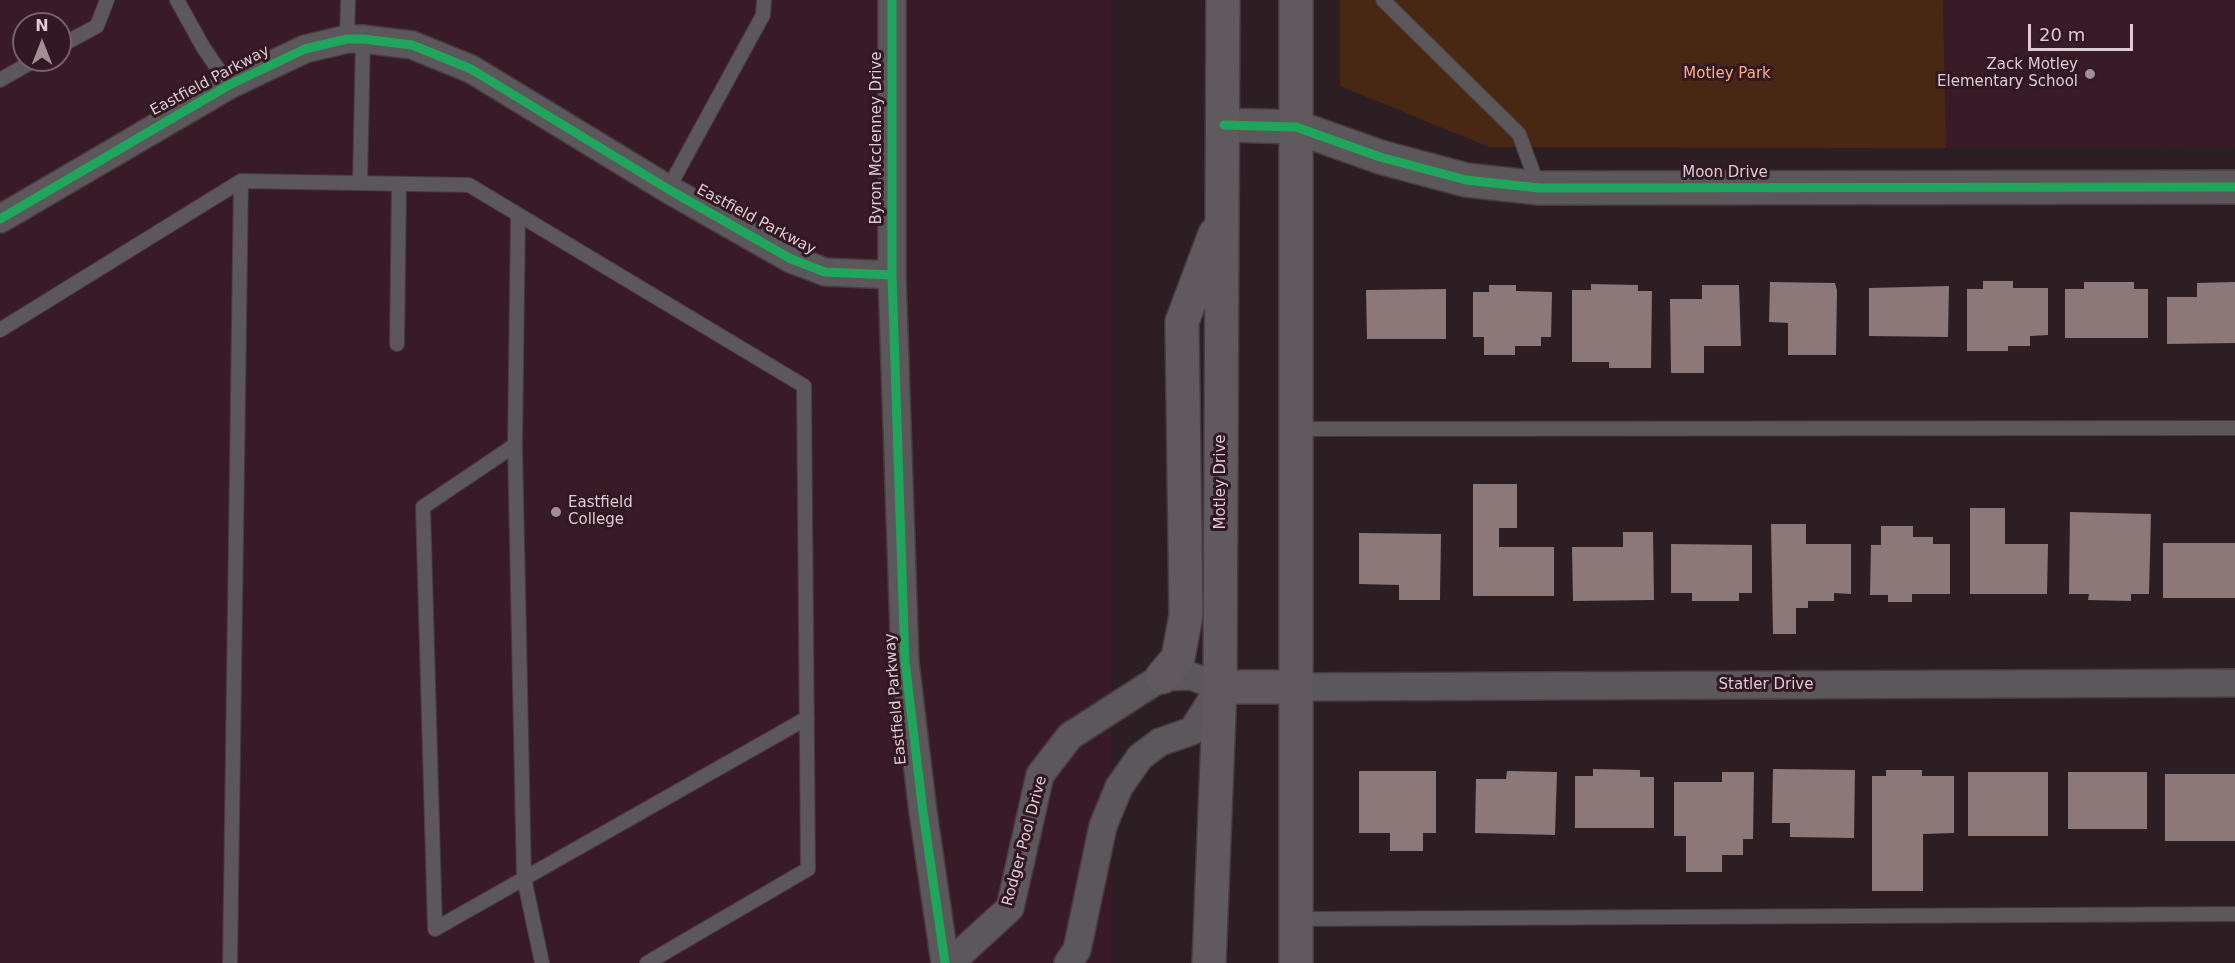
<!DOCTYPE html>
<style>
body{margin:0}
#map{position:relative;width:2235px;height:963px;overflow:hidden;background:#2c1e23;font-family:"DejaVu Sans",sans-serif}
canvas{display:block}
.north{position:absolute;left:12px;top:12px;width:60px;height:60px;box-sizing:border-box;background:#321822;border:2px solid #776069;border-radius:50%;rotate:0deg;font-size:16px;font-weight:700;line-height:24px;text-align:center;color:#dfccd3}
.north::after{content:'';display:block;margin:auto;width:21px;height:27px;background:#a08f95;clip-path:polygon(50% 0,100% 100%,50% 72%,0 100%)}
.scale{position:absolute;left:2028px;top:24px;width:105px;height:27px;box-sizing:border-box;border:3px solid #dfccd3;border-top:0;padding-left:8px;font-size:18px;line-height:21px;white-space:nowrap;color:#dfccd3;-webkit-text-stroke:4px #321822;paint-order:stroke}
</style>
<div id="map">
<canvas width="2235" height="963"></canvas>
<div class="north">N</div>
<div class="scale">20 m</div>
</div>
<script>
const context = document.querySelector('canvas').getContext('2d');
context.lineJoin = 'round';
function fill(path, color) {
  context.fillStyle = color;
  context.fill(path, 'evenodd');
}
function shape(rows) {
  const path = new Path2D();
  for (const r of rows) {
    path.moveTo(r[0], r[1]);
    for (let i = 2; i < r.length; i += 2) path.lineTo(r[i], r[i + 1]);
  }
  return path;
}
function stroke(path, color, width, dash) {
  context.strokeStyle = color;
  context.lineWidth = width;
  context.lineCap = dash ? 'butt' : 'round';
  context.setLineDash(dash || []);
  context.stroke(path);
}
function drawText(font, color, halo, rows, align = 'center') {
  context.font = font + ' "DejaVu Sans",sans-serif';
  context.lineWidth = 6;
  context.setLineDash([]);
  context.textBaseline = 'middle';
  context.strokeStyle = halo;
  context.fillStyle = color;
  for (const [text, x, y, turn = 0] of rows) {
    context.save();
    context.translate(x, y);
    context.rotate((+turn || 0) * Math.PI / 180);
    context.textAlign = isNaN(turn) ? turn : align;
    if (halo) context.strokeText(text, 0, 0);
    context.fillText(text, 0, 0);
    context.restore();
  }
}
fill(shape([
 [0,0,1111,0,1111,963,0,963],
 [24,24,60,24,60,60,24,60],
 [1943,0,2235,0,2235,147,1946,148]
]), '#391b27');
fill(shape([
 [1340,0,1943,0,1946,148,1489,147,1340,86]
]), '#482813');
fill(shape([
 [1983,281,2013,281,2013,288,2048,288,2048,335,2030,336,2030,346,2008,346,2008,351,1967,351,1967,289,1983,289],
 [1770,282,1835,283,1837,290,1836,355,1788,355,1788,323,1769,322],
 [2084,282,2134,282,2134,289,2148,289,2148,338,2065,338,2065,289,2084,289],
 [2235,282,2235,343,2167,344,2167,297,2197,297,2197,283],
 [1591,284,1638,285,1638,291,1652,291,1651,368,1609,368,1609,362,1572,362,1572,290,1591,290],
 [1489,285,1516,285,1516,291,1552,292,1551,337,1541,337,1541,346,1515,346,1515,355,1484,355,1484,337,1473,337,1473,292,1489,292],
 [1702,285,1739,285,1741,346,1704,346,1704,373,1671,373,1670,299,1702,299],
 [1949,286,1948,337,1869,336,1869,288],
 [1446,289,1446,339,1367,339,1366,290],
 [1473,484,1517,484,1517,528,1499,528,1499,547,1554,547,1554,596,1473,596],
 [1970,508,2005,508,2005,544,2048,544,2047,594,1970,594],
 [2070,512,2151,514,2149,594,2131,594,2131,601,2088,600,2089,594,2069,594],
 [1771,524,1806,524,1806,544,1851,544,1851,594,1834,593,1834,601,1808,601,1808,608,1796,608,1796,634,1773,634],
 [1881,526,1913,526,1913,537,1933,537,1933,544,1950,544,1950,594,1912,594,1912,602,1888,602,1888,595,1870,595,1871,545,1881,545],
 [1623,532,1653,532,1654,600,1573,601,1572,547,1623,547],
 [1359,533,1441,534,1440,600,1399,600,1399,585,1359,584],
 [2163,543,2235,543,2235,598,2163,598],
 [1671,544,1752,545,1752,593,1739,593,1739,601,1692,601,1692,593,1671,593],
 [1593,769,1640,770,1640,777,1654,777,1654,828,1575,828,1575,776,1593,776],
 [1773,769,1855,770,1854,838,1790,837,1790,823,1772,823],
 [1886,770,1922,770,1922,776,1954,776,1954,833,1923,834,1923,891,1872,891,1872,776,1886,776],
 [1359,771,1436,771,1436,833,1423,833,1423,851,1390,851,1390,833,1359,833],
 [1507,771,1557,772,1555,835,1475,833,1476,779,1506,779],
 [1722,772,1754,772,1753,839,1743,839,1743,855,1722,855,1722,872,1686,872,1686,836,1674,836,1674,782,1722,782],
 [1968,772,2048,772,2048,836,1968,836],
 [2068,772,2147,772,2147,829,2068,829],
 [2165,774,2235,774,2235,841,2165,841]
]), '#8c7879');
const service = shape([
 [177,0,203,47,229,85],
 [1383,0,1519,134,1538,186],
 [347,39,348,0],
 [60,46,97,26,107,0],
 [0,80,35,60],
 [360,183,363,39],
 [668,189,763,15,764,0],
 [518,215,515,445,423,507,435,929,807,718],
 [0,330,241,181,469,185,804,386,808,869,647,963],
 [397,344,399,184],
 [1296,429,2235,428],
 [515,445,524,878,542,963],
 [1296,919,2235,914],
 [230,963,241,181]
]);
const minor = shape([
 [892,0,892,275,905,662,923,812,945,963],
 [0,219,229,85,305,49,347,39,363,39,412,45,471,69,668,189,791,259,825,272,892,275],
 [1296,687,2235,683],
 [950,963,1010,908,1040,775,1070,736,1162,677,1191,676,1220,687,1192,731,1160,742,1140,757,1119,787,1103,826,1077,950,1068,963]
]);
const tertiary = shape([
 [1224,125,1296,127,1380,157,1466,180,1539,188,2235,187]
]);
const secondary = shape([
 [1162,677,1178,658,1186,615,1182,322,1215,234],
 [1220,687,1296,687],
 [1209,963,1220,687,1223,0],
 [1296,963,1296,0]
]);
stroke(service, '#483b40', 16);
stroke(minor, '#483b40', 30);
stroke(tertiary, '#483b40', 36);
stroke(secondary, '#483b40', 36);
stroke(service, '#5c575b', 14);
stroke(minor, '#5c575b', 27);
stroke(tertiary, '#5c575b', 33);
stroke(secondary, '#605a5e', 33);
stroke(shape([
 [892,0,892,275,905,662,923,812,945,963],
 [1224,125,1296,127,1380,157,1466,180,1539,188,2235,187],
 [0,219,229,85,305,49,347,39,363,39,412,45,471,69,668,189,791,259,825,272,892,275]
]), '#20a55d', 9);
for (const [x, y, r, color] of [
 [2090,74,6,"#a08f95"],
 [556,512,6,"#a08f95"]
]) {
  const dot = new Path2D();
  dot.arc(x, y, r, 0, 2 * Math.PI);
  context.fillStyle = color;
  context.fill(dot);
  stroke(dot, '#321822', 2);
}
drawText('15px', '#dfccd3', '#321822', [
 ["Zack Motley",2078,65],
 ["Elementary School",2078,82],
 ["Eastfield",568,503,"left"],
 ["College",568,520,"left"]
], 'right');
drawText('15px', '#fdaf7f', '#321822', [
 ["Motley Park",1727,74]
]);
drawText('15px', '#dfccd3', '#321822', [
 ["Eastfield Parkway",210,81,-28],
 ["Byron Mcclenney Drive",877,138,-90],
 ["Moon Drive",1725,173],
 ["Eastfield Parkway",756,220,28],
 ["Motley Drive",1221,482,-90],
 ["Statler Drive",1766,685],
 ["Eastfield Parkway",896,699,-95],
 ["Rodger Pool Drive",1025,841,-75]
]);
</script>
